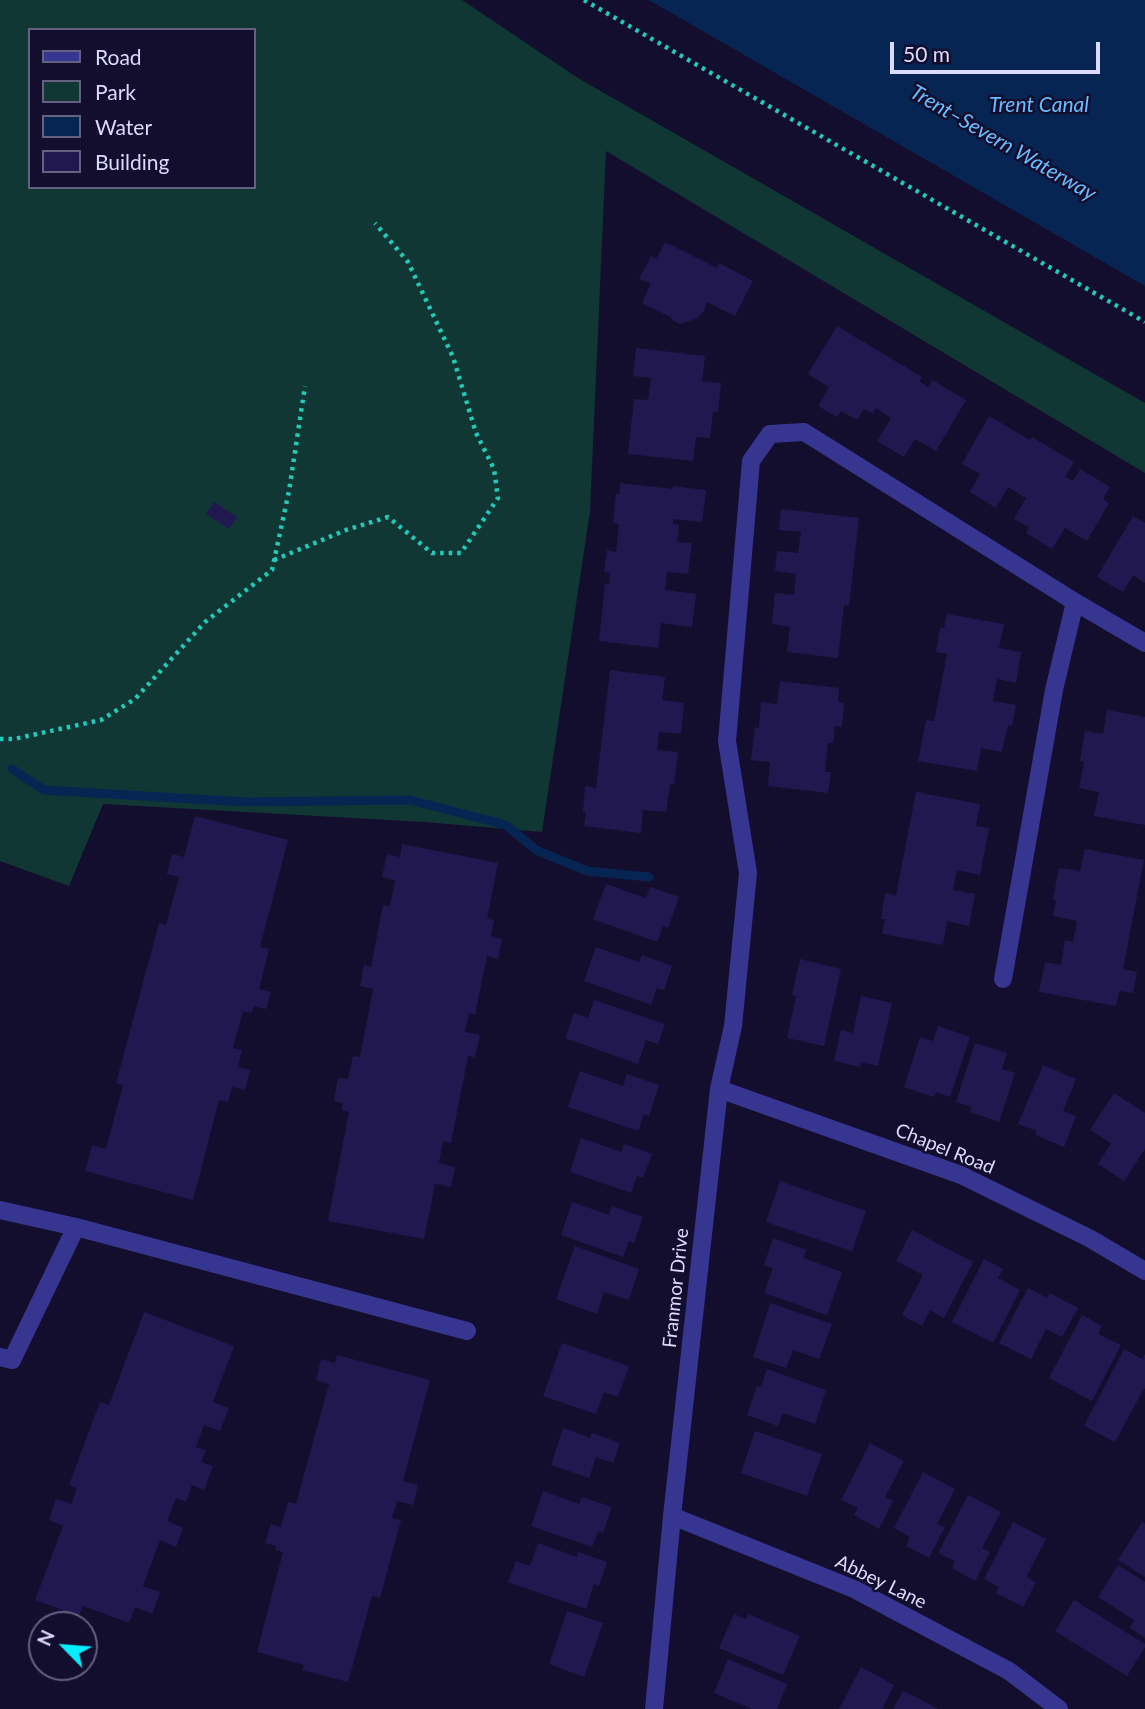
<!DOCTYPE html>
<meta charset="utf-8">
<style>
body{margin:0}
#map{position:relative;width:1145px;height:1709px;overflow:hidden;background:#130e2d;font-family:Lato,sans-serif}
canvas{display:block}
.legend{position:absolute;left:28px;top:28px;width:228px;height:161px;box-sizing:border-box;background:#130e2d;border:2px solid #646081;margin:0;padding:9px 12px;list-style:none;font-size:21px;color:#dddaff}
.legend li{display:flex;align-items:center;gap:14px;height:35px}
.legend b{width:35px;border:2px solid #646081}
.north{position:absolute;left:28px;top:1611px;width:70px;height:70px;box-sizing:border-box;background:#130e2d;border:2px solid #646081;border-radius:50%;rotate:295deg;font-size:19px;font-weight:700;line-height:28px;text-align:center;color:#dddaff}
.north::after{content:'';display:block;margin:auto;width:24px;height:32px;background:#06edff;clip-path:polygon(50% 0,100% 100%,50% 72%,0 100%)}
.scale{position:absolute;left:890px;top:42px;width:210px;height:32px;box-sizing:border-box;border:4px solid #dddaff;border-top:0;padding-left:9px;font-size:21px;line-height:24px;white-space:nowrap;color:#dddaff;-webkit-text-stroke:5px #130e2d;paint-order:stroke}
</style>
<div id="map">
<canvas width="1145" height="1709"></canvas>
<ul class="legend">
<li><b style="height:9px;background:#363590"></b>Road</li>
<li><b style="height:19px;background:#113735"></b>Park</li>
<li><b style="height:19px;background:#072553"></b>Water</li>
<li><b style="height:19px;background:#221850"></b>Building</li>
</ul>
<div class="north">N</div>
<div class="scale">50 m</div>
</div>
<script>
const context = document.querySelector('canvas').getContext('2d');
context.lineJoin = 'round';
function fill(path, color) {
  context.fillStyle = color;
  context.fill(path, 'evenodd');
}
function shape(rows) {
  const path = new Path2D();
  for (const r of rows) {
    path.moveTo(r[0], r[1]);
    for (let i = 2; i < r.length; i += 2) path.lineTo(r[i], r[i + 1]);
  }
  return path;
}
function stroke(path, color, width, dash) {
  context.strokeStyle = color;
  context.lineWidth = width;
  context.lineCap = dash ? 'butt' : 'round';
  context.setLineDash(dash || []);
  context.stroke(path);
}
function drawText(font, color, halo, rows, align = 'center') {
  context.font = font + ' Lato,sans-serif';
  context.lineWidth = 5;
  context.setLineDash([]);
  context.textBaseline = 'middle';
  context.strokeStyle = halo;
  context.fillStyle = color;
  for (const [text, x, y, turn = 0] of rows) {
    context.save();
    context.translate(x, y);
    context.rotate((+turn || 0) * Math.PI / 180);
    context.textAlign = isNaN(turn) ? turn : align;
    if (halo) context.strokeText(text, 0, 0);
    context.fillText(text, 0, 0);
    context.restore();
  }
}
fill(shape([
 [0,0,462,0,578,78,1145,403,1145,473,606,151,590,511,542,832,425,822,103,804,69,886,0,861],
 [30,30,254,30,254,187,30,187]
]), '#113735');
fill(shape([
 [648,0,1145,0,1145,286,654,3]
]), '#072553');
stroke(shape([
 [12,769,44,790,245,802,410,800,506,825,536,850,587,871,649,877]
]), '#072553', 9);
fill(shape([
 [665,242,717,268,719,263,753,281,735,316,707,302,703,312,698,318,680,324,672,320,671,317,642,303,651,283,639,279,651,256,656,259],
 [837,326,922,377,919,381,928,387,932,380,966,400,936,451,915,439,904,457,877,441,891,418,876,408,873,414,864,409,857,420,841,411,837,417,818,406,829,387,808,374],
 [636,348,705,356,702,381,721,383,718,412,713,412,710,438,696,437,693,461,628,454,634,399,648,400,651,378,633,376],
 [989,416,1030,440,1032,437,1074,462,1065,477,1073,481,1080,469,1110,487,1103,499,1109,503,1087,541,1065,528,1052,549,1026,533,1029,527,1014,519,1026,498,1008,487,996,508,970,492,980,474,962,464],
 [620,483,673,489,673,486,706,490,702,522,673,519,673,524,679,525,677,542,692,543,688,574,667,572,665,590,696,594,692,627,661,623,658,648,599,641,605,583,609,584,610,573,604,572,607,550,616,552,619,524,613,523,616,494,619,494],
 [214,502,237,517,229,529,206,514],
 [781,509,859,518,849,606,844,605,838,658,787,652,790,627,772,624,775,593,794,595,796,574,775,571,777,551,798,553,801,532,779,530],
 [1133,516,1145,523,1145,583,1133,575,1123,592,1097,577],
 [947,614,1004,624,999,648,1021,652,1016,683,997,679,993,701,1016,705,1012,726,1008,725,1002,752,981,748,977,771,918,761,926,720,934,721,947,654,936,652,940,628,944,628],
 [610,670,665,677,662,700,684,703,681,734,659,732,657,750,678,752,674,784,670,784,666,812,643,810,641,833,584,826,586,812,583,812,585,786,596,788],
 [780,681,839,688,838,702,844,703,842,727,835,726,833,743,828,743,825,772,831,772,828,793,768,786,770,762,751,760,755,727,759,728,761,702,777,704],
 [1107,710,1145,717,1145,825,1094,816,1099,792,1079,788,1084,762,1080,761,1085,731,1103,734],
 [916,792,980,804,976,826,989,828,980,875,957,870,953,890,975,894,969,926,947,921,943,945,882,934,885,919,881,919,885,893,896,895],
 [195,816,288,840,260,947,269,949,259,989,271,992,266,1009,254,1006,252,1013,243,1011,233,1048,242,1050,238,1067,250,1070,245,1090,232,1087,228,1102,219,1100,193,1200,85,1171,92,1145,106,1149,123,1085,116,1083,159,923,166,925,179,877,167,874,172,854,184,857],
 [402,844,498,863,487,919,494,920,491,936,502,939,498,959,487,956,475,1015,469,1013,465,1032,480,1035,475,1057,468,1056,451,1143,443,1141,439,1163,455,1167,451,1187,435,1184,424,1239,328,1221,349,1112,342,1110,343,1103,334,1101,338,1078,348,1079,353,1056,360,1057,373,989,360,986,364,965,371,967,383,905,390,907,395,880,382,877,387,854,400,857],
 [1085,849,1144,860,1123,969,1137,972,1133,993,1119,991,1116,1006,1039,992,1045,962,1061,965,1065,940,1073,942,1077,921,1053,916,1056,900,1053,899,1059,868,1080,871],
 [606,884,646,898,650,887,679,897,668,928,663,926,657,942,593,919],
 [596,947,639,962,642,955,672,966,664,990,657,988,651,1005,584,981],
 [800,959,841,969,824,1046,787,1038,796,996,792,995],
 [861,996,892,1003,878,1066,861,1062,860,1067,834,1061,841,1030,853,1033],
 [594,1000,665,1024,658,1044,646,1040,638,1064,565,1038,574,1013,588,1018],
 [938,1026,970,1037,950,1097,936,1092,934,1097,904,1087,920,1037,933,1041],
 [975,1043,1007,1053,1002,1069,1015,1073,999,1122,970,1112,972,1107,956,1102],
 [1043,1065,1076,1079,1063,1111,1076,1116,1064,1147,1035,1135,1037,1131,1018,1124],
 [580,1071,623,1086,627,1074,659,1085,649,1116,644,1114,638,1131,568,1107],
 [1114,1093,1145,1113,1145,1149,1124,1181,1098,1164,1111,1143,1090,1130],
 [581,1138,621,1152,624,1144,652,1154,643,1178,637,1176,631,1193,570,1172],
 [780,1181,866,1211,852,1251,766,1222],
 [572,1202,609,1215,612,1206,643,1217,634,1243,629,1241,623,1257,561,1235],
 [912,1230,973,1262,944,1318,930,1310,922,1326,902,1315,923,1275,896,1261],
 [773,1238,807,1250,803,1258,842,1272,827,1315,764,1293,773,1268,764,1265],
 [575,1246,639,1269,629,1300,604,1292,597,1314,556,1299],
 [984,1259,1003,1269,998,1278,1020,1290,993,1343,952,1322],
 [1028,1288,1047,1298,1050,1293,1078,1308,1062,1337,1046,1329,1031,1359,999,1343],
 [770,1303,832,1324,819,1359,793,1350,786,1368,753,1357],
 [144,1312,234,1346,213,1402,229,1408,220,1431,204,1425,196,1447,206,1450,201,1462,213,1466,204,1490,192,1485,186,1502,176,1498,167,1521,183,1528,176,1547,160,1540,143,1586,160,1592,152,1614,135,1607,129,1623,83,1606,79,1616,35,1600,63,1526,49,1520,56,1499,71,1504,77,1488,69,1485,100,1402,109,1405],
 [1082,1315,1102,1326,1098,1334,1121,1345,1092,1401,1049,1378],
 [562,1343,629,1366,618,1397,604,1392,596,1414,543,1396],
 [1124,1349,1142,1359,1145,1354,1145,1389,1144,1388,1115,1442,1084,1426],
 [337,1355,430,1380,403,1481,418,1485,413,1505,397,1501,392,1518,401,1520,380,1598,372,1596,348,1682,302,1670,304,1665,257,1652,283,1552,275,1550,276,1546,265,1543,271,1524,281,1527,288,1502,296,1504,329,1384,316,1380,321,1359,335,1363],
 [767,1369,826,1390,815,1424,783,1413,778,1426,747,1415,757,1386,761,1387],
 [563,1428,590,1438,592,1433,620,1443,613,1463,596,1457,589,1478,551,1465],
 [755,1431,822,1454,807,1496,741,1473],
 [870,1443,904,1461,885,1497,893,1501,879,1529,854,1515,858,1508,841,1500],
 [923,1472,955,1489,937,1524,945,1527,929,1558,906,1546,910,1537,894,1528],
 [543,1491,579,1504,582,1497,612,1507,603,1533,598,1531,592,1547,531,1526],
 [968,1495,1001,1512,982,1548,990,1552,975,1581,952,1568,955,1561,938,1553],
 [1013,1522,1046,1539,1026,1577,1036,1582,1023,1607,996,1593,999,1587,984,1579],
 [1142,1522,1145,1524,1145,1577,1118,1560],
 [538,1543,577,1557,578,1552,607,1562,599,1586,594,1584,586,1609,508,1582,516,1561,530,1566],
 [1118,1565,1145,1582,1145,1638,1130,1628,1134,1620,1098,1597],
 [1074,1600,1145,1644,1145,1647,1127,1676,1055,1631],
 [567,1611,603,1623,584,1677,549,1664],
 [734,1614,746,1619,748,1614,800,1636,783,1675,719,1648],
 [728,1659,787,1684,777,1709,752,1709,714,1693],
 [861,1667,894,1685,882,1709,839,1709],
 [903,1691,914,1696,938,1709,893,1709]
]), '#221850');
stroke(shape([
 [584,0,1145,322],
 [274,560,346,530,388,517,432,553,461,553,498,498,494,469,476,433,453,357,408,262,375,223],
 [0,739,14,739,101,720,135,699,205,622,272,570,289,491,305,386]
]), '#23cabc', 4.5, [3.5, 5]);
stroke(shape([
 [1003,979,1054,690,1075,602],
 [719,1089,961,1175,1089,1238,1145,1271],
 [0,1210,76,1227],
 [0,1357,12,1360,76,1227,467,1331],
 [672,1516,854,1589,1009,1671,1059,1709],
 [654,1709,672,1516,719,1089,733,1026,748,873,727,741,751,461,770,434,804,432,1075,602,1145,643]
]), '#363590', 18);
drawText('19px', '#dddaff', '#130e2d', [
 ["Chapel Road",945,1149,22],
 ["Franmor Drive",676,1288,-84],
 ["Abbey Lane",881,1582,26]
]);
drawText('italic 21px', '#68bdff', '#130e2d', [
 ["Trent Canal",1039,105],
 ["Trent–Severn Waterway",1003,143,30]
]);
</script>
